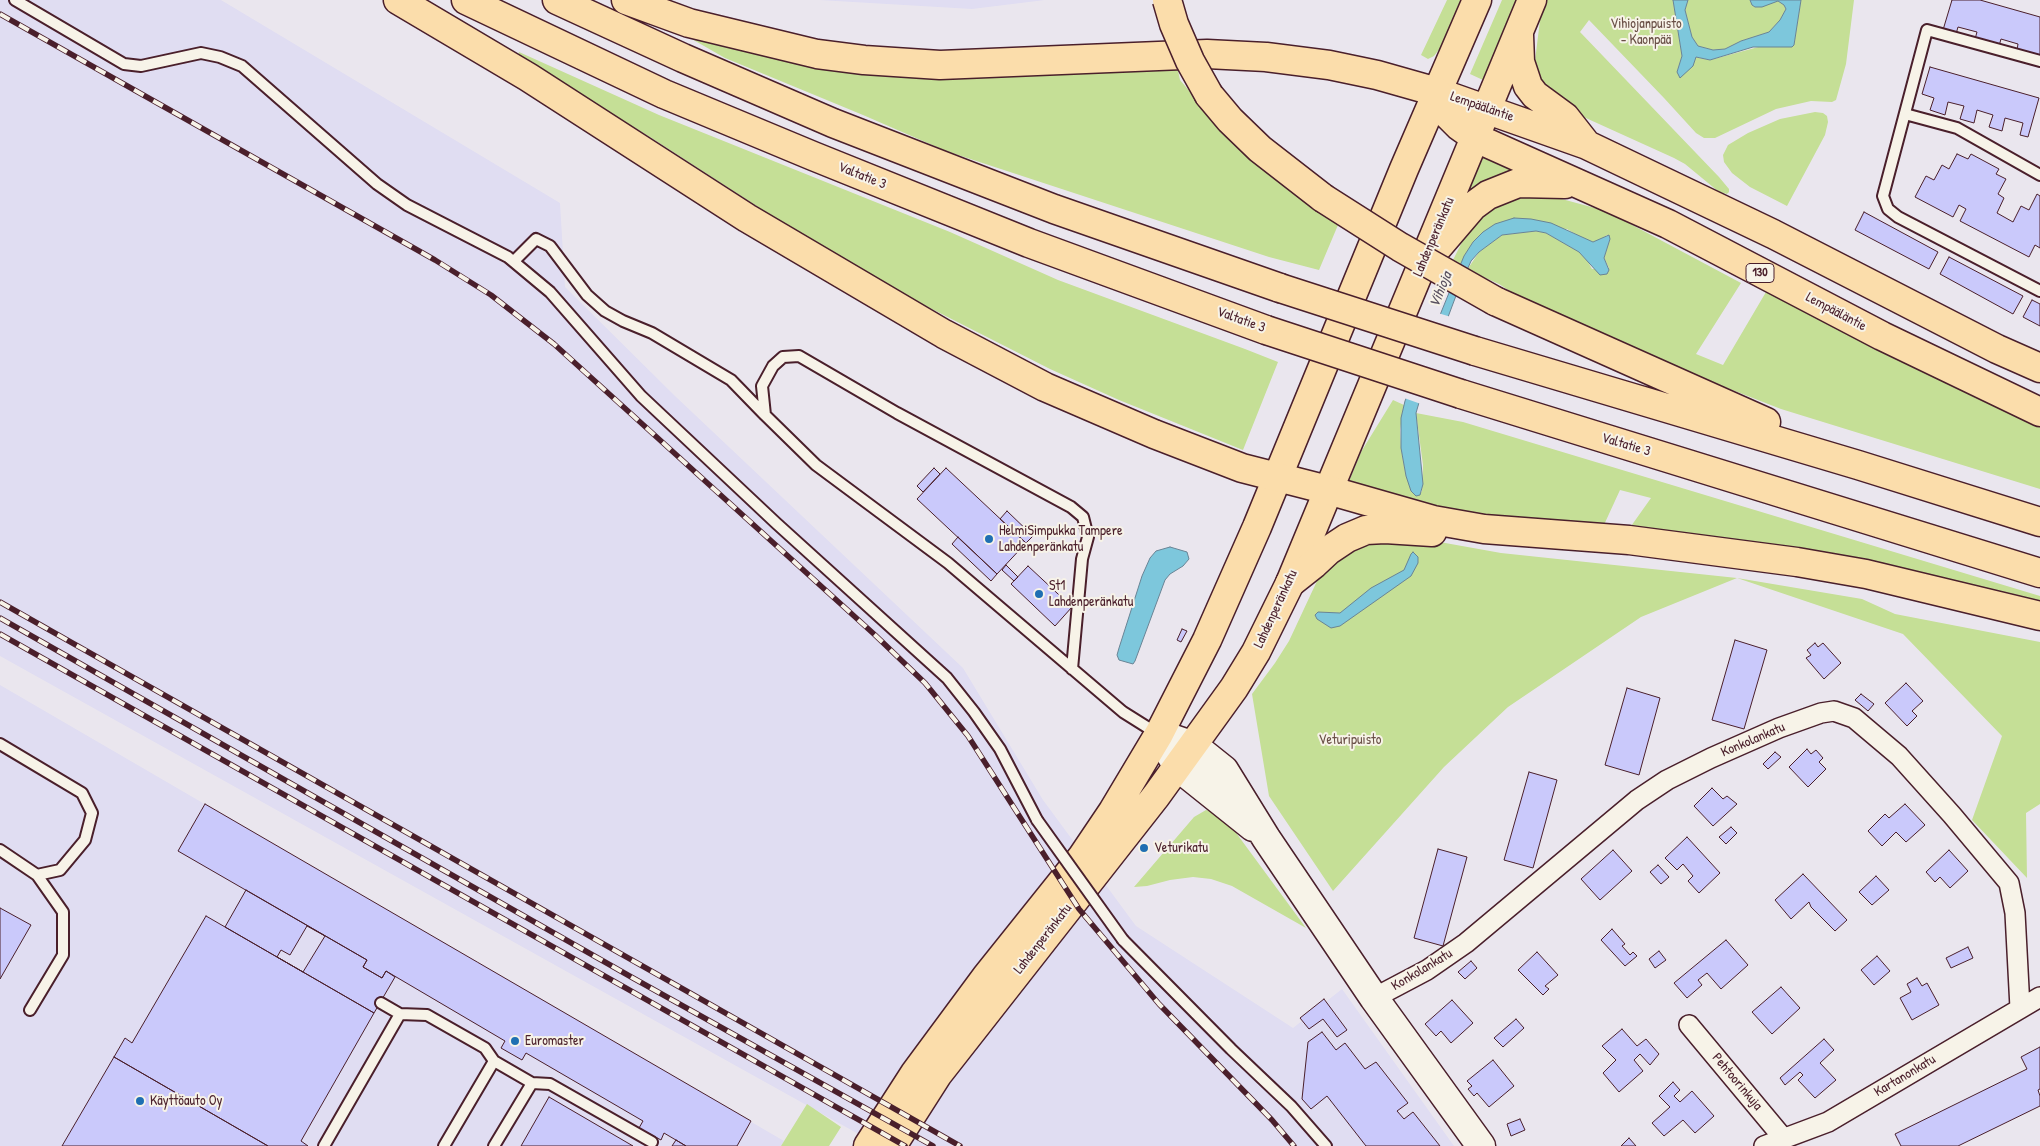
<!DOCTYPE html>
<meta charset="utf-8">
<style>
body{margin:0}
canvas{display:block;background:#eae6ee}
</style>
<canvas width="2040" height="1146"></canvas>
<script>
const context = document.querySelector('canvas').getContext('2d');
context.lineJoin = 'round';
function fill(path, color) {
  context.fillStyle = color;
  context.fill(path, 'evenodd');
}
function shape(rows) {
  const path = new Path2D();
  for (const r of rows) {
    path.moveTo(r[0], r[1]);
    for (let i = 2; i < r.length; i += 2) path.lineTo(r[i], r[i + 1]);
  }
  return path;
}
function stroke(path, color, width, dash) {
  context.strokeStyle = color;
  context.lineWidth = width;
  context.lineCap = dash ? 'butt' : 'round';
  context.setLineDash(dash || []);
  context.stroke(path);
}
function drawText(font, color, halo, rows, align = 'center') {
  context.font = font + ' "Patrick Hand",sans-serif';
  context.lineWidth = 4;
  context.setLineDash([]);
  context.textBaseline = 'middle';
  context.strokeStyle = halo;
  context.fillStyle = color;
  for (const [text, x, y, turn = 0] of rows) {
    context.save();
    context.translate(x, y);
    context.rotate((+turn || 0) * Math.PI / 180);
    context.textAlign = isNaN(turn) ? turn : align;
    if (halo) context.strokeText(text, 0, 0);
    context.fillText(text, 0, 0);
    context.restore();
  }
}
fill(shape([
 [0,0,221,0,560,203,565,287,675,396,963,668,1043,800,1136,926,1293,1028,1342,989,1454,1146,880,1146,0,656],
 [819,0,1045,0,972,9],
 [0,685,784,1141,781,1146,0,1146]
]), '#e0ddf2');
fill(shape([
 [1447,0,1463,0,1444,43,1434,56,1428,59,1421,55],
 [1502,0,1518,0,1483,80,1470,74],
 [1547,0,1673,0,1682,56,1677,72,1694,62,1695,57,1710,60,1762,46,1792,47,1794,45,1801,0,1854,0,1846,64,1836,100,1832,102,1811,101,1776,109,1715,138,1704,138,1696,133,1664,98,1589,20,1580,32,1719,177,1729,189,1729,192,1727,194,1719,192,1685,164,1674,158,1577,114,1542,88,1535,67,1535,61,1540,20],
 [1688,0,1750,0,1752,5,1755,7,1778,1,1784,5,1786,9,1780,20,1769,32,1741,41,1725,49,1713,50,1698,46,1692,37,1685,10],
 [691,34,970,76,1064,74,1177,66,1180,80,1214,120,1277,177,1338,225,1319,270,1269,257,946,151,863,115,725,58,690,38],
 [519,52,659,115,950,232,1058,280,1245,349,1278,362,1243,450,1119,400,1050,369,924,305,789,227,653,139,518,56],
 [1815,112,1823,113,1827,116,1828,122,1825,135,1787,206,1750,187,1732,173,1724,162,1723,155,1728,145,1748,133,1780,119],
 [1485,153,1524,169,1474,194,1465,190],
 [1522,195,1547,195,1606,211,1741,283,1696,354,1723,365,1766,292,1902,356,1997,407,2040,425,2040,489,1781,409,1599,338,1543,313,1499,284,1467,270,1479,252,1502,235,1536,231,1546,233,1579,252,1587,260,1592,269,1609,268,1604,258,1610,239,1607,235,1599,241,1593,242,1585,240,1567,229,1483,232,1473,242,1460,265,1453,260,1462,242,1481,217,1504,202],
 [1393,400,1404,405,1400,430,1401,448,1406,476,1418,496,1422,491,1423,465,1416,413,1463,422,2040,596,2040,608,1811,550,1716,537,1629,529,1651,498,1620,490,1603,527,1464,512,1347,486,1361,452],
 [1423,539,1501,553,1737,578,1862,599,1895,614,2040,642,2040,804,2026,813,2027,878,1972,820,2002,736,1903,634,1737,578,1641,617,1508,707,1444,767,1333,891,1269,796,1252,694,1275,663,1289,641,1317,581,1329,564,1356,546,1376,541],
 [1206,810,1210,811,1234,830,1306,928,1232,886,1211,879,1193,877,1170,880,1147,886,1134,887,1194,817],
 [807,1104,841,1127,829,1146,781,1146]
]), '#c5df96');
const water = shape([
 [1673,0,1688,0,1685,10,1692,37,1698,46,1713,50,1725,49,1741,41,1769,32,1780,20,1786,9,1784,5,1778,1,1762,7,1755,7,1752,5,1750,0,1801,0,1794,45,1792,47,1753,47,1710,60,1696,57,1693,66,1680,78,1677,72,1682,56,1673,0],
 [1514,218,1531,219,1551,223,1593,242,1609,235,1610,239,1604,258,1609,270,1607,274,1600,275,1579,252,1546,233,1536,231,1502,235,1479,252,1471,261,1457,293,1429,368,1416,413,1423,484,1420,495,1416,496,1411,491,1406,476,1401,448,1401,418,1405,401,1464,256,1473,242,1483,232,1495,224,1514,218],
 [1170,547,1187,552,1189,559,1183,566,1170,574,1165,580,1135,661,1133,664,1119,660,1117,655,1119,648,1142,576,1150,558,1156,551,1170,547],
 [1413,552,1418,557,1418,563,1411,576,1340,626,1331,628,1317,619,1315,615,1318,612,1340,613,1371,588,1404,570,1411,554,1413,552]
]);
fill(water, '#7dc7dc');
stroke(water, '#698495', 1);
fill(shape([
 [1438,313,1451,317,1432,369,1421,404,1404,398]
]), '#eae6ee');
const building = shape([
 [1952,0,1980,0,2040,17,2040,57,2017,50,2018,44,2001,39,1999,46,1975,39,1977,32,1958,27,1956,34,1943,30,1952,0],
 [1930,67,2039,98,2028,137,2020,135,2023,123,2005,118,2002,131,1989,127,1993,115,1977,110,1974,123,1960,119,1964,106,1948,102,1945,115,1930,110,1934,98,1922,94,1930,67],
 [1957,154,1968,159,1971,154,1999,169,1996,174,2006,179,1998,194,2004,198,1997,213,2013,222,2021,206,2029,210,2037,194,2040,196,2040,248,2035,245,2029,257,1960,221,1966,209,1959,205,1953,217,1915,197,1926,176,1934,180,1942,165,1949,169,1957,154],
 [1864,212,1938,252,1929,269,1855,230,1864,212],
 [1949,257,2023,296,2013,314,1940,274,1949,257],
 [2032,300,2040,304,2040,326,2023,317,2032,300],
 [934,468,940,474,923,492,917,486,934,468],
 [946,468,1026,543,997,574,917,499,946,468],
 [1007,511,1033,536,1026,543,1000,519,1007,511],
 [958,537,997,574,991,581,952,544,958,537],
 [1006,565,1018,577,1014,581,1002,570,1006,565],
 [1028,566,1072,607,1055,626,1011,584,1028,566],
 [1182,629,1187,631,1181,642,1177,640,1182,629],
 [1735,640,1767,650,1744,729,1712,720,1735,640],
 [1815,643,1818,647,1823,643,1841,663,1824,679,1806,658,1811,655,1807,650,1815,643],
 [1906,683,1923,701,1912,711,1917,716,1907,726,1885,703,1906,683],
 [1627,688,1660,698,1639,775,1605,765,1627,688],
 [1861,694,1874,704,1868,711,1855,700,1861,694],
 [1807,749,1811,754,1816,750,1823,758,1819,762,1826,769,1808,787,1789,767,1807,749],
 [1775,752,1781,757,1768,769,1763,764,1775,752],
 [1529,772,1557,780,1533,868,1504,860,1529,772],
 [1712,788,1723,799,1727,796,1737,804,1713,826,1694,806,1712,788],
 [205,804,751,1121,737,1146,686,1146,664,1133,661,1140,639,1128,643,1121,526,1053,522,1060,501,1048,505,1041,386,971,382,978,363,967,367,960,178,851,205,804],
 [1905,804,1925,825,1906,842,1896,832,1882,846,1868,831,1885,814,1889,818,1905,804],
 [1731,827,1737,833,1726,844,1719,837,1731,827],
 [1687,837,1720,873,1699,893,1688,881,1693,876,1683,864,1677,870,1665,858,1687,837],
 [1438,849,1467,857,1443,946,1414,938,1438,849],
 [1613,850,1632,871,1600,900,1581,879,1613,850],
 [1949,850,1968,871,1950,888,1940,877,1935,882,1926,872,1949,850],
 [1658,865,1669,877,1661,884,1650,872,1658,865],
 [1803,874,1847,920,1835,931,1811,907,1809,902,1791,919,1775,900,1803,874],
 [1876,876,1889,890,1872,905,1859,892,1876,876],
 [246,890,367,960,363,967,382,978,386,971,395,977,374,1013,225,927,246,890],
 [0,908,31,925,0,979,0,908],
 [206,916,374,1013,301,1141,308,1146,268,1146,114,1057,125,1038,132,1043,206,916],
 [307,926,325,936,303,972,277,957,281,950,290,955,307,926],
 [1612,929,1625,944,1622,946,1630,955,1633,952,1637,956,1625,966,1601,940,1612,929],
 [1726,940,1748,965,1721,989,1707,973,1698,980,1702,985,1687,998,1674,983,1726,940],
 [1968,947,1973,958,1951,968,1946,958,1968,947],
 [1659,951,1666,960,1655,968,1649,959,1659,951],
 [1537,952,1558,975,1545,986,1549,989,1543,995,1518,970,1537,952],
 [1877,956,1890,971,1874,985,1861,970,1877,956],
 [1471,961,1477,968,1465,979,1458,972,1471,961],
 [1917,978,1922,986,1927,983,1939,1005,1912,1020,1900,998,1911,992,1907,984,1917,978],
 [1781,987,1800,1008,1772,1034,1752,1012,1781,987],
 [1324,999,1347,1030,1337,1037,1323,1019,1309,1029,1300,1018,1324,999],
 [1452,1000,1473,1023,1451,1043,1441,1031,1436,1036,1425,1024,1452,1000],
 [1516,1019,1524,1028,1503,1047,1494,1038,1516,1019],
 [1622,1029,1637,1046,1646,1039,1659,1054,1650,1065,1640,1054,1634,1060,1643,1071,1619,1092,1603,1073,1616,1060,1602,1046,1622,1029],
 [1322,1032,1336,1050,1345,1043,1365,1069,1376,1062,1408,1103,1397,1111,1404,1119,1413,1112,1440,1146,1366,1146,1327,1096,1311,1109,1302,1099,1308,1042,1322,1032],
 [1824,1039,1834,1050,1820,1063,1836,1080,1815,1098,1798,1080,1803,1075,1800,1072,1785,1085,1780,1078,1824,1039],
 [2040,1047,2040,1089,2038,1090,2040,1096,2040,1106,1958,1146,1901,1146,1895,1134,2027,1069,2021,1057,2040,1047],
 [114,1057,268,1146,62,1146,114,1057],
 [1493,1060,1514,1086,1489,1107,1477,1093,1474,1096,1468,1089,1472,1086,1467,1081,1493,1060],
 [1673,1082,1680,1090,1674,1096,1680,1102,1692,1091,1714,1116,1695,1133,1683,1120,1664,1136,1652,1123,1670,1107,1659,1096,1673,1082],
 [549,1097,633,1146,521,1146,549,1097],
 [1520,1119,1525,1130,1511,1136,1507,1124,1520,1119],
 [1629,1138,1636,1146,1621,1146,1629,1138],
 [676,1140,686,1146,672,1146,676,1140]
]);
fill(building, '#cac9fb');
stroke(building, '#4a1f2b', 1);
const lane = shape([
 [15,0,124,64,141,66,201,53,220,57,242,66,377,184,407,205,508,257,550,292,641,396,776,523,947,678,974,712,1000,749,1037,820],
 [2040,61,1927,30,1883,196,1888,209,1898,217,2040,291],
 [1905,114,1957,128,2040,175],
 [514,261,536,239,550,246,587,295,605,311,623,321,652,333,731,380,765,415],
 [1072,669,1082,559,1088,537,1083,517,1071,507,897,413,799,356,783,357,773,366,762,386,765,415,816,465,948,563,1123,712,1158,734],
 [0,744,82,793,92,813,85,840,60,870,37,875],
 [0,850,37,875,63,912,63,955,30,1010],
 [1123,940,1231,1049,1291,1106,1326,1146],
 [400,1014,427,1015,485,1048,494,1061,532,1083,550,1084,652,1142],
 [324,1146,400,1014,381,1003],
 [444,1146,494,1061],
 [494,1146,532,1083]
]);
const street = shape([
 [1374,998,1427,970,1466,943,1637,800,1667,780,1711,758,1779,728,1821,713,1834,711,1854,718,1899,756,1952,815,2009,883,2015,913,2020,1008],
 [1689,1025,1784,1139],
 [1764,1146,1828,1122,2040,997]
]);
const secondary = shape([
 [1159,734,1194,746,1224,770,1266,838,1374,998,1481,1146],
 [1166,747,1178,767,1253,827]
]);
const primary = shape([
 [1519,35,1520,62,1528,86,1535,95,1565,117,1587,145],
 [1437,92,1441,104,1448,115,1459,126,1476,138,1668,224,1882,336,2040,412],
 [1437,92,1587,145,1773,234,1997,349,2040,368],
 [1438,247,1473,206,1488,195,1518,183,1565,184],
 [868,1146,915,1073,986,977,1082,857,1113,811,1159,734,1207,640,1257,527,1404,169,1477,0],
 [892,1146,938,1074,1156,796,1234,688,1256,652,1290,583,1532,0]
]);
const highway = shape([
 [398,0,528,77,747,218,944,334,1045,387,1154,434,1242,468,1328,490,1433,520,1484,529,1629,540,1797,562,1866,574,2040,616],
 [466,0,664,94,813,156,1029,243,1266,330],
 [557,0,683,58,833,123,1054,209,1280,288],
 [626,0,689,23,817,54,864,60,940,65,1207,54,1266,57,1329,65,1377,75,1437,92],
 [1209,95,1230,120,1260,149,1323,198],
 [1495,301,1766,422],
 [1475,351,1858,465,2040,522],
 [1461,394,2040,573],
 [1290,583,1314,564,1329,550,1347,538,1366,530,1385,529,1432,532]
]);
stroke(lane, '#4a1f2b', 14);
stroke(street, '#4a1f2b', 22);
stroke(secondary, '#4a1f2b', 31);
stroke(primary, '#4a1f2b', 31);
stroke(highway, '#4a1f2b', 31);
stroke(lane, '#f7f3e8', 10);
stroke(street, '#f7f3e8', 19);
stroke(secondary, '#f7f3e8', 28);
stroke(primary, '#fbddab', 28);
stroke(highway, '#fbddab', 28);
const rail = shape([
 [0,14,435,260,491,295,554,344,875,635,925,683,968,736,1079,909,1159,1004,1272,1120,1294,1146],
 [0,602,960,1146],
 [0,618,633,978,933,1146],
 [0,634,905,1146]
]);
stroke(rail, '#4a1f2b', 5.5);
stroke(rail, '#f7f3e8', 4, [11]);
const laneBridge = shape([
 [1037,820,1123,940]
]);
const highwayBridge = shape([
 [1167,0,1174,24,1190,61,1209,95],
 [1323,198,1400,247,1495,301],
 [1280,288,1475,351],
 [1266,330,1461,394]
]);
stroke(laneBridge, '#4a1f2b', 14, []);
stroke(highwayBridge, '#4a1f2b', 31, []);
stroke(laneBridge, '#f7f3e8', 10);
stroke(highwayBridge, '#fbddab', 28);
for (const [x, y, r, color] of [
 [989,539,5,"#1f6fb2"],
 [1039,594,5,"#1f6fb2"],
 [1144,848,5,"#1f6fb2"],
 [515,1041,5,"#1f6fb2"],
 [140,1101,5,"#1f6fb2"]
]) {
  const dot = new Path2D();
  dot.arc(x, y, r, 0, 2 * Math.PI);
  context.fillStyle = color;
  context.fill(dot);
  stroke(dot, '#f7f3e8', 2);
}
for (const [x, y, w] of [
 [1760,273,28]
]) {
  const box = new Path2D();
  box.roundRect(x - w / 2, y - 9.5, w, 19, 4);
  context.fillStyle = '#f7f3e8';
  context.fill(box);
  stroke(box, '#4a1f2b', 1);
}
drawText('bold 12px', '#4a1f2b', null, [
 ["130",1760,273]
]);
drawText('14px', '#694f46', '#f7f3e8', [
 ["Vihiojanpuisto",1646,24],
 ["- Kaonpää",1646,40],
 ["Veturipuisto",1350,740]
]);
drawText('14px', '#4a1f2b', '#f7f3e8', [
 ["Lempääläntie",1482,107,19],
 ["Valtatie 3",862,176,22],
 ["Lahdenperänkatu",1434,237,-67],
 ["Lempääläntie",1836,312,28],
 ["Valtatie 3",1241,320,20],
 ["Valtatie 3",1626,445,17],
 ["Lahdenperänkatu",1276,609,-65],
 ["Konkolankatu",1753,740,-23],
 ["Lahdenperänkatu",1043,939,-52],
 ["Konkolankatu",1422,970,-31],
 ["Kartanonkatu",1905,1076,-31],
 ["Pehtoorinkuja",1737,1082,50]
]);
drawText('14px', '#4a1f2b', '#f7f3e8', [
 ["HelmiSimpukka Tampere",999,531],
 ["Lahdenperänkatu",999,547],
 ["St1",1049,586],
 ["Lahdenperänkatu",1049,602],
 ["Veturikatu",1154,848],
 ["Euromaster",525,1041],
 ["Käyttöauto Oy",150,1101]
], 'left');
drawText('italic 15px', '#595160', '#f7f3e8', [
 ["Vihioja",1441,290,-68]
]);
</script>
